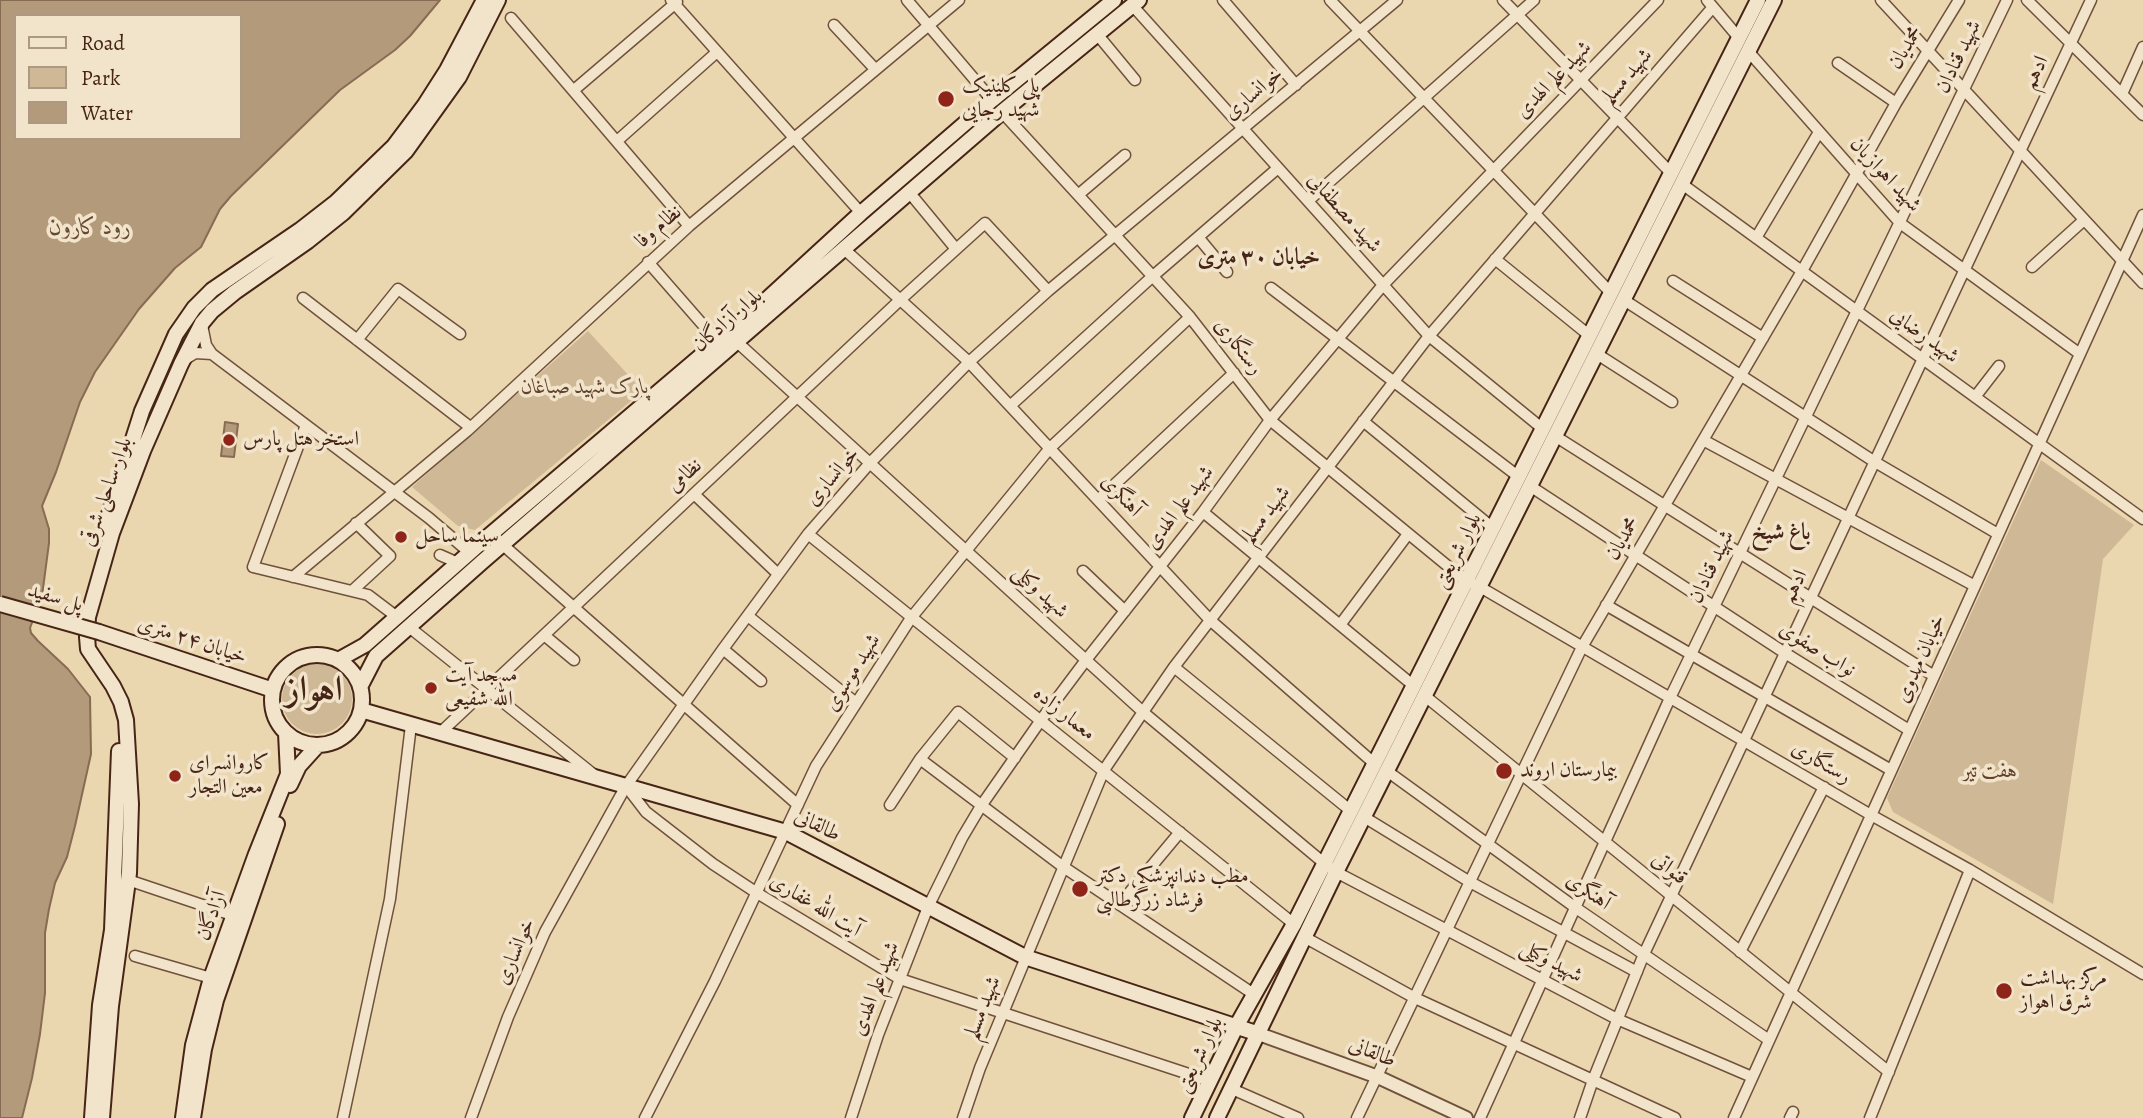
<!DOCTYPE html>
<meta charset="utf-8">
<style>
body{margin:0}
#map{position:relative;width:2143px;height:1118px;overflow:hidden;background:#ead6af;font-family:Alegreya,serif}
canvas{display:block}
.legend{position:absolute;left:14px;top:14px;width:228px;height:126px;box-sizing:border-box;background:#f1e4cb;border:2px solid #ad9883;margin:0;padding:9px 12px;list-style:none;font-size:21px;color:#472516}
.legend li{display:flex;align-items:center;gap:14px;height:35px}
.legend b{width:35px;border:2px solid #ad9883}
</style>
<div id="map">
<canvas width="2143" height="1118"></canvas>
<ul class="legend">
<li><b style="height:9px;background:#f1e4cb"></b>Road</li>
<li><b style="height:19px;background:#ceb895"></b>Park</li>
<li><b style="height:19px;background:#b39a7b"></b>Water</li>
</ul>
</div>
<script>
const context = document.querySelector('canvas').getContext('2d');
context.lineJoin = 'round';
function fill(path, color) {
  context.fillStyle = color;
  context.fill(path, 'evenodd');
}
function shape(rows) {
  const path = new Path2D();
  for (const r of rows) {
    if (r.length === 3) {
      path.moveTo(r[0] + r[2], r[1]);
      path.arc(r[0], r[1], r[2], 0, 2 * Math.PI);
      continue;
    }
    path.moveTo(r[0], r[1]);
    for (let i = 2; i < r.length; i += 2) path.lineTo(r[i], r[i + 1]);
  }
  return path;
}
function stroke(path, color, width, dash) {
  context.strokeStyle = color;
  context.lineWidth = width;
  context.lineCap = dash ? 'butt' : 'round';
  context.setLineDash(dash || []);
  context.stroke(path);
}
function drawText(font, color, halo, rows, align = 'center') {
  context.font = font + ' Alegreya,Amiri,serif';
  context.lineWidth = 7;
  context.setLineDash([]);
  context.textBaseline = 'middle';
  context.strokeStyle = halo;
  context.fillStyle = color;
  for (const [text, x, y, turn = 0] of rows) {
    context.save();
    context.translate(x, y);
    context.rotate((+turn || 0) * Math.PI / 180);
    context.textAlign = isNaN(turn) ? turn : align;
    if (halo) context.strokeText(text, 0, 0);
    context.fillText(text, 0, 0);
    context.restore();
  }
}
fill(shape([
 [588,331,643,391,475,530,458,526,412,487],
 [2041,460,2134,525,2103,559,2053,904,1893,812,1887,798],
 [317,699,35]
]), '#ceb895');
const water = shape([
 [0,0,440,0,410,36,395,50,340,90,231,196,220,209,201,247,175,268,139,309,95,372,80,402,56,472,42,506,49,529,49,543,42,596,30,628,31,633,38,641,68,669,90,697,91,754,75,826,67,857,55,883,49,909,45,933,45,993,40,1034,32,1078,22,1118,0,1118,0,0],
 [16,16,240,16,240,138,16,138,16,16],
 [225,422,238,424,234,457,221,456,225,422]
]);
fill(water, '#b39a7b');
stroke(water, '#886b53', 2);
const minor = shape([
 [671,0,861,213],
 [907,0,992,100],
 [1223,0,1296,85],
 [1330,0,1611,293],
 [1503,0,1671,173],
 [1707,0,1739,38],
 [1881,0,2143,283],
 [2027,0,2143,115],
 [1132,5,1429,336,1543,429],
 [511,18,689,226],
 [834,25,875,69],
 [1097,34,1135,80],
 [1748,51,1900,223,2080,354],
 [1838,63,1896,103],
 [574,90,677,2],
 [2122,94,2143,47],
 [1002,112,1190,317,1270,420,1466,581,1480,587,1871,815,1970,870,2143,974],
 [617,141,717,52],
 [1682,184,2143,519],
 [909,192,956,249],
 [1078,195,1125,155],
 [1308,201,1534,0],
 [1198,237,1227,272],
 [1756,238,1819,132],
 [844,249,969,362,1210,620,1375,764],
 [1495,259,1590,336],
 [648,262,717,341],
 [2032,267,2084,220],
 [1673,281,1763,338],
 [1271,288,1519,477],
 [303,298,470,427],
 [1624,300,1875,462,1998,534],
 [202,325,206,345,212,354,429,518,470,553],
 [357,340,398,289,460,334],
 [737,342,1143,712,1325,864,1336,872,1617,1019,1752,1077],
 [1597,354,1672,402],
 [184,360,195,353,212,354],
 [1975,397,1999,366],
 [1010,406,1153,276,1278,168],
 [1363,421,1493,528],
 [306,425,253,567,368,595,397,617],
 [1555,436,1934,676],
 [1703,440,1975,586],
 [1530,486,1785,653,1909,730],
 [694,494,778,574],
 [1098,500,1234,373],
 [1203,512,1414,686],
 [808,534,1294,924],
 [503,545,798,805],
 [440,555,458,563],
 [1083,571,1125,611],
 [293,577,467,431,689,226,959,0],
 [352,591,390,556,356,523],
 [1606,605,1891,770],
 [748,616,856,703],
 [1340,625,1408,534],
 [409,627,593,774],
 [544,635,574,660],
 [723,649,761,681],
 [1174,667,1351,811],
 [1425,696,1889,1072],
 [440,733,900,300,985,223,1048,291],
 [920,759,1062,866,1255,995],
 [1387,771,1576,908,1769,1040],
 [626,786,646,812,713,864,757,893,900,979,1210,1081],
 [890,805,920,759,958,712,1015,758],
 [1364,817,1470,882,1637,972],
 [128,880,235,916],
 [1120,904,1180,832],
 [1306,938,1415,998,1675,1118],
 [1740,952,1824,787],
 [135,956,211,978],
 [1232,1089,1298,1118],
 [343,1118,390,899,411,725],
 [471,1118,508,1017,545,932,626,786,723,649,808,534,870,463,969,362,1048,291,1397,0],
 [645,1118,715,981,816,766,911,618,1050,448,1190,317],
 [851,1118,878,1035,928,907,962,838,981,806,1041,720,1086,660,1203,512,1270,420,1383,285,1658,0],
 [963,1118,980,1068,1104,770,1143,712,1174,667,1429,336,1713,7],
 [1357,1118,1582,647,1802,271,1896,103,1959,0],
 [1480,1118,1670,698,2007,0],
 [1580,1118,1593,1080,1644,954,2091,0],
 [1734,1118,2143,215],
 [1790,1118,1793,1112],
 [1870,1118,1970,870]
]);
const tertiary = shape([
 [1259,1034,1378,1077,1466,1118]
]);
const secondary = shape([
 [104,530,142,411,176,334,194,308,212,290,300,230,336,202,394,146,424,106,447,70,484,0],
 [99,632,273,690],
 [317,700,45],
 [338,660,365,645,484,540,763,303,861,213,992,100,1114,0],
 [360,687,376,656,482,562,1002,112,1139,0],
 [361,710,786,832,1025,957,1259,1034],
 [290,785,299,766,318,745],
 [92,1118,100,1005,112,930,119,751],
 [102,1118,111,1006,129,873,131,804,126,720,121,702,113,686,88,649,87,637,88,617,112,533,143,451,181,364,202,323,212,311,235,292,308,241,343,213,406,151,459,77,498,0],
 [183,1118,193,1045,211,978,256,854,288,774,286,733],
 [193,1118,204,1049,216,1000,277,824],
 [1192,1118,1237,1025,1294,924,1758,0],
 [1217,1118,1336,872,1774,0]
]);
stroke(minor, '#70513c', 13);
stroke(tertiary, '#70513c', 16);
stroke(secondary, '#472516', 18);
stroke(minor, '#f1e4cb', 10);
stroke(tertiary, '#f1e4cb', 12);
stroke(secondary, '#f1e4cb', 14);
const secondaryBridge = shape([
 [0,604,99,632]
]);
stroke(secondaryBridge, '#472516', 18, []);
stroke(secondaryBridge, '#f1e4cb', 14);
for (const [x, y, r, color] of [
 [946,99,9,"#8f2418"],
 [229,440,7,"#8f2418"],
 [401,537,7,"#8f2418"],
 [431,688,7,"#8f2418"],
 [1504,771,9,"#8f2418"],
 [175,776,7,"#8f2418"],
 [1080,889,9,"#8f2418"],
 [2004,991,9,"#8f2418"]
]) {
  const dot = new Path2D();
  dot.arc(x, y, r, 0, 2 * Math.PI);
  context.fillStyle = color;
  context.fill(dot);
  stroke(dot, '#f1e4cb', 2.5);
}
drawText('21px', '#472516', '#f1e4cb', [
 ["محمدیان",1906,48,-59],
 ["شهید قنادان",1959,57,-64],
 ["ادهم",2036,73,-65],
 ["شهید مسلم",1627,77,-49],
 ["شهید علم الهدی",1554,80,-46],
 ["خوانساری",1254,94,-40],
 ["شهید اهوازیان",1885,175,47],
 ["شهید مصطفایی",1344,213,48],
 ["نظام وفا",659,227,-41],
 ["بلوار آزادگان",728,321,-41],
 ["شهید رضایی",1924,336,36],
 ["رستگاری",1238,347,52],
 ["نظامی",685,476,-43],
 ["خوانساری",833,477,-49],
 ["بلوار ساحلی شرقی",107,492,-70],
 ["آهنگری",1121,496,47],
 ["شهید علم الهدی",1180,508,-53],
 ["شهید مسلم",1266,515,-52],
 ["محمدیان",1623,539,-60],
 ["بلوار شریعتی",1458,551,-63],
 ["شهید قنادان",1712,567,-64],
 ["ادهم",1795,587,-65],
 ["شهید وکیلی",1040,592,43],
 ["پل سفید",55,598,16],
 ["خیابان ۲۴ متری",192,641,18],
 ["نواب صفوی",1817,650,32],
 ["خیابان مهدوی",1921,659,-66],
 ["شهید موسوی",853,673,-58],
 ["معمار زاده",1064,714,39],
 ["رستگاری",1821,763,30],
 ["طالقانی",817,826,26],
 ["قنواتی",1669,869,39],
 ["آهنگری",1588,892,35],
 ["آیت الله غفاری",815,906,31],
 ["آزادگان",212,916,-70],
 ["خوانساری",516,952,-66],
 ["شهید وکیلی",1551,962,28],
 ["شهید علم الهدی",876,989,-69],
 ["شهید مسلم",983,1008,-68],
 ["طالقانی",1372,1053,22],
 ["بلوار شریعتی",1200,1055,-64]
]);
drawText('21px', '#472516', '#f1e4cb', [
 ["پلی کلینیک",962,87],
 ["شهید رجایی",962,111],
 ["استخر هتل پارس",243,440],
 ["سینما ساحل",415,537],
 ["مسجد آیت",445,676],
 ["الله شفیعی",445,700],
 ["کاروانسرای",189,764],
 ["معین التجار",189,788],
 ["بیمارستان اروند",1520,771],
 ["مطب دندانپزشکی دکتر",1096,877],
 ["فرشاد زرگرطالبی",1096,901],
 ["مرکز بهداشت",2020,979],
 ["شرق اهواز",2020,1003]
], 'left');
drawText('italic 21px', '#62422f', '#f1e4cb', [
 ["پارک شهید صباغان",585,388],
 ["هفت تیر",1990,772]
]);
drawText('italic 23px', '#674834', '#f1e4cb', [
 ["رود کارون",90,228]
]);
drawText('bold 23px', '#472516', '#f1e4cb', [
 ["خیابان ۳۰ متری",1259,258],
 ["باغ شیخ",1781,533]
]);
drawText('bold 35px', '#472516', '#f1e4cb', [
 ["اهواز",314,691]
]);
</script>
